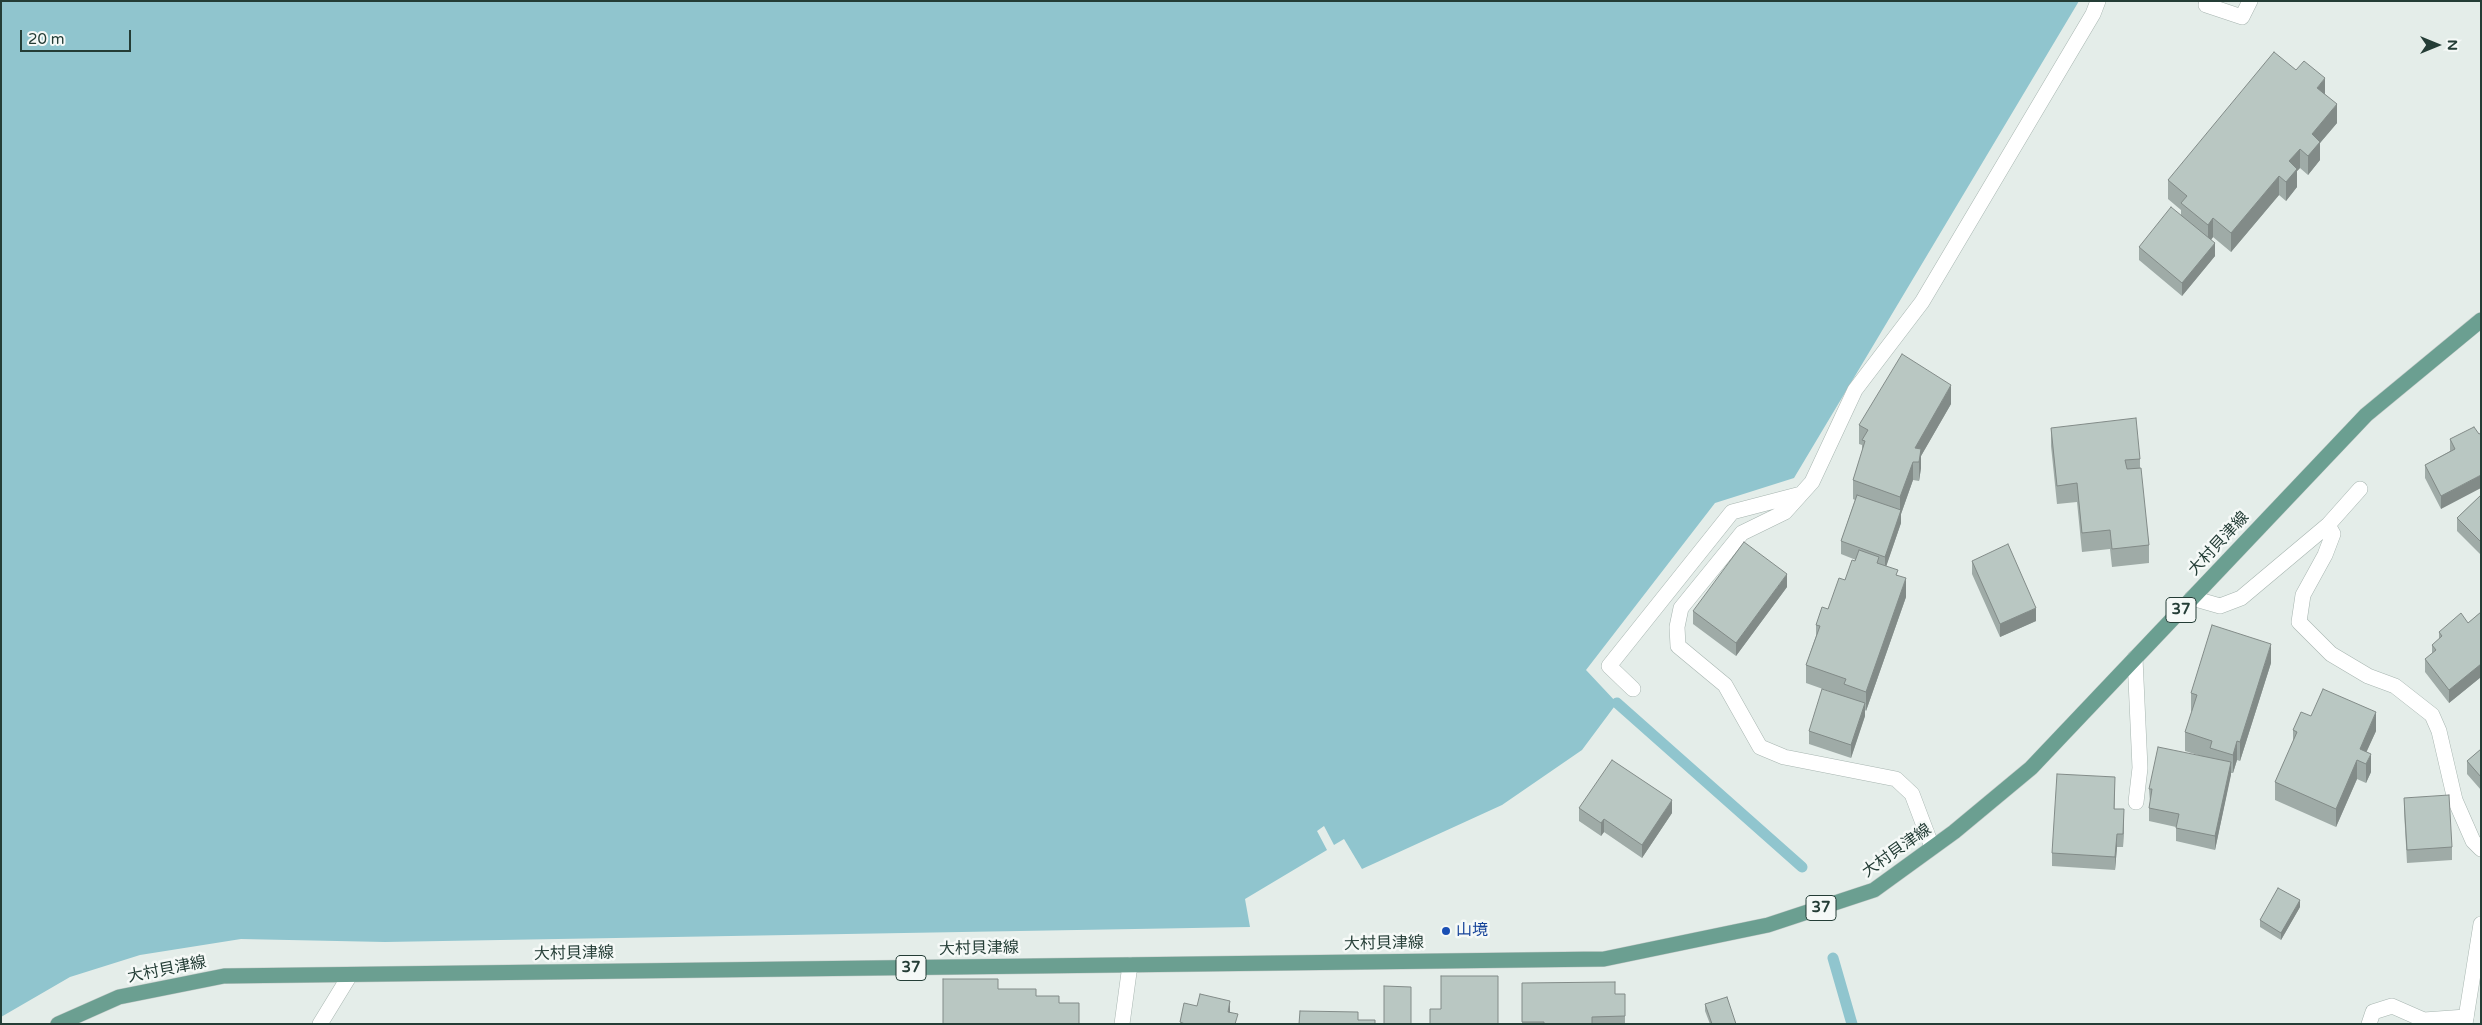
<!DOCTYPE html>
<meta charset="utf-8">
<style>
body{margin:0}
#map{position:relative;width:2482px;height:1025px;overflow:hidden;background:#e4ede9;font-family:"Varela Round",sans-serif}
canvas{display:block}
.frame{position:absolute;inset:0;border:2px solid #243d36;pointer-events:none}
.north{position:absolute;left:2412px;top:20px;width:50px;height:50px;-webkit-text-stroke:4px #f5f9f7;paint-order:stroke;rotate:90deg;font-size:14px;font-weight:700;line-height:20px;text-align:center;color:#243d36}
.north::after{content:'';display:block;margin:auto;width:18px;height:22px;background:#243d36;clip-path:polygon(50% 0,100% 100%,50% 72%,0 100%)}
.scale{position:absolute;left:20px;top:30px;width:111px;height:22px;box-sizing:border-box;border:2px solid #243d36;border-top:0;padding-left:6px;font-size:15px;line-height:18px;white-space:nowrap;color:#243d36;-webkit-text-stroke:4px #f5f9f7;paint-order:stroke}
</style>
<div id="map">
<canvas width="2482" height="1025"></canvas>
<div class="frame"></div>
<div class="north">N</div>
<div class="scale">20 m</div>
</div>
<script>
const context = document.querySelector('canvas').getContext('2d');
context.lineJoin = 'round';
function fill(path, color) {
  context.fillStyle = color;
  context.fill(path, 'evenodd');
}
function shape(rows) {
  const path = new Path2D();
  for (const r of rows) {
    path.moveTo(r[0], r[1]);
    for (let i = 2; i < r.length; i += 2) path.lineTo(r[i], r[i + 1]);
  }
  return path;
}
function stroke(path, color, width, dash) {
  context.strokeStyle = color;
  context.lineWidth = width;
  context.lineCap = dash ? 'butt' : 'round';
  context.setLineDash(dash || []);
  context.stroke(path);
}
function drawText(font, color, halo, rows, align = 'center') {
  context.font = font + ' "Varela Round","Noto Sans JP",sans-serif';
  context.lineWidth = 5;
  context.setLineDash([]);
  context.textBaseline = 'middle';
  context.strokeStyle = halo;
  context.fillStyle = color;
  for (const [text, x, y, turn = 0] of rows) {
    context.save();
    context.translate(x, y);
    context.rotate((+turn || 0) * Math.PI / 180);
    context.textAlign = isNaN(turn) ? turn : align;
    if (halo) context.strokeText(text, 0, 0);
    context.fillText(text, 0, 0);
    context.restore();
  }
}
fill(shape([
 [1,1,2079,1,1794,478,1715,503,1586,670,1617,703,1582,750,1502,805,1362,869,1344,839,1334,845,1324,826,1317,831,1327,850,1245,899,1250,927,385,942,241,939,140,955,70,977,1,1017]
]), '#90c5ce');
stroke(shape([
 [1617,703,1802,867],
 [1833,958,1852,1024]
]), '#90c5ce', 11);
const lane = shape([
 [2206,5,2242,17,2250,1],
 [1633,689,1609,666,1732,512,1801,494],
 [1932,847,1912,794,1896,779,1784,757,1760,747,1725,685,1678,646,1677,627,1681,608,1742,533,1785,512,1812,482,1855,390,1922,302,2093,14,2098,1],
 [320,1024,350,975],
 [1122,1024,1130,965],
 [2369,1024,2373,1012,2392,1006,2424,1020,2466,1017]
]);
const street = shape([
 [2328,525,2360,489],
 [2192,598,2220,606,2241,598,2328,525,2333,534,2325,555,2303,595,2299,622,2331,654,2368,676,2395,686,2432,715,2439,731,2455,800,2473,841,2481,849],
 [2135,658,2140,768,2136,802],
 [2465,1024,2481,924]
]);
const primary = shape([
 [58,1024,119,997,224,976,1604,959,1768,925,1874,890,1954,832,2031,768,2366,415,2481,320]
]);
stroke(lane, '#a7b5b0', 16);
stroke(street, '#a7b5b0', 16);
stroke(primary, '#c2c9c7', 16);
stroke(lane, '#fff', 15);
stroke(street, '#fff', 15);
stroke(primary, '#6b9f91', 15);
fill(shape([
 [2325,94,2337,123,2320,143,2320,160,2308,175,2300,168,2297,171,2297,187,2286,201,2279,195,2231,252,2213,237,2211,240,2215,256,2182,296,2139,260,2139,247,2181,215,2181,210,2168,199,2168,180],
 [1951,404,1921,456,1921,468,1919,481,1913,480,1901,514,1901,523,1886,566,1898,576,1906,597,1866,711,1865,710,1865,716,1851,758,1809,744,1809,731,1837,694,1806,683,1806,665,1816,636,1816,625,1828,609,1856,560,1841,554,1841,541,1855,500,1853,499,1853,480,1862,453,1862,445,1859,444,1859,425],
 [2051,428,2140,459,2140,468,2149,545,2149,563,2112,567,2110,549,2082,552,2077,502,2057,504,2051,446],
 [2479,434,2441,509,2425,478,2425,465,2450,451,2450,439],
 [2481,495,2481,555,2457,531,2457,518],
 [1972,561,2036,621,2000,637,1972,574],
 [1787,587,1736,656,1693,624,1693,611],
 [2481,612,2481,677,2449,703,2425,672,2425,659,2432,654,2432,645,2439,639,2439,632,2468,623],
 [2271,663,2240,761,2237,760,2233,773,2231,773,2215,850,2176,841,2176,827,2149,821,2149,808,2150,802,2149,789,2201,756,2185,751,2185,732,2192,711,2191,711,2191,693],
 [2311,716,2376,731,2366,752,2371,772,2366,783,2357,779,2336,827,2275,800,2275,782,2293,742,2293,730],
 [2481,749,2481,790,2467,774,2467,761],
 [2115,790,2114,809,2124,822,2123,847,2117,847,2115,870,2052,866,2052,853],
 [2404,798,2452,847,2452,860,2407,863,2404,811],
 [1579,808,1672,813,1642,858,1604,832,1601,836,1579,821],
 [2300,907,2281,940,2260,927,2260,920],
 [1522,983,1615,994,1625,994,1625,1024,1522,1024],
 [1705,1004,1736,1024,1710,1024,1705,1011]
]), '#9faba7');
fill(shape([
 [2325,78,2325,97,2317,88],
 [2337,104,2337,123,2320,143,2320,160,2308,175,2308,156,2312,134],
 [2300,149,2300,168,2297,171,2297,187,2286,201,2286,182,2289,161],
 [2279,176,2279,195,2231,252,2231,233],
 [2213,218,2213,237,2208,244,2208,225],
 [2215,243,2215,256,2182,296,2182,283],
 [1951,385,1951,404,1921,456,1921,468,1919,481,1919,462,1915,448],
 [1913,462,1913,480,1901,514,1901,523,1885,570,1885,557,1900,512,1900,497],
 [2481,475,2481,488,2441,509,2441,496],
 [1787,574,1787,587,1736,656,1736,643],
 [1906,578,1906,597,1866,711,1866,692],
 [2036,608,2036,621,2000,637,2000,624],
 [2271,644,2271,663,2240,761,2240,742],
 [2481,664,2481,677,2449,703,2449,690],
 [1865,703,1865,716,1851,758,1851,745],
 [2376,712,2376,731,2362,762,2360,749],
 [2237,741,2237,760,2233,773,2233,755],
 [2371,754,2371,772,2366,783,2366,764],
 [2357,760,2357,779,2336,827,2336,809],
 [2231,762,2231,775,2215,850,2215,836],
 [2115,777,2115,790,2114,822,2114,809],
 [1672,800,1672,813,1642,858,1642,845],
 [2124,809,2124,822,2123,847,2123,834],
 [1604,819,1604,832,1601,836,1601,823],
 [2117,834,2117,847,2115,870,2115,857],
 [2300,900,2300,907,2281,940,2281,933],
 [1230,1001,1230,1014,1228,1012]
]), '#828b88');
const building = shape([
 [2274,52,2296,70,2304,61,2325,78,2317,88,2337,104,2312,134,2320,142,2308,156,2300,149,2289,161,2297,169,2286,182,2279,176,2231,233,2213,218,2208,225,2181,203,2187,196,2168,180,2274,52],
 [2171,207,2215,243,2182,283,2139,247,2171,207],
 [1902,354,1951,385,1915,448,1921,449,1919,462,1913,462,1900,497,1853,480,1865,441,1862,440,1868,430,1859,425,1902,354],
 [2136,418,2140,459,2125,460,2127,469,2141,468,2149,545,2112,549,2110,530,2082,533,2077,483,2057,486,2051,428,2136,418],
 [2474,427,2479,434,2481,433,2481,475,2441,496,2425,465,2455,449,2450,439,2474,427],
 [1857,495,1901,510,1885,557,1841,541,1857,495],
 [2481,495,2481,542,2457,518,2481,495],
 [1744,542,1787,574,1736,643,1693,611,1744,542],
 [2008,544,2036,608,2000,624,1972,561,2008,544],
 [1859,550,1879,557,1877,563,1898,570,1896,575,1906,578,1866,692,1844,684,1846,679,1806,665,1820,626,1816,625,1822,607,1828,609,1839,578,1845,580,1852,560,1855,561,1859,550],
 [2481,612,2481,664,2449,690,2425,659,2436,650,2432,645,2442,636,2439,632,2461,613,2468,623,2481,612],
 [2212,625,2271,644,2240,742,2237,741,2233,755,2210,748,2212,741,2185,732,2197,695,2191,693,2212,625],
 [1822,689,1865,703,1851,745,1809,731,1822,689],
 [2323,689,2376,712,2360,749,2371,754,2366,764,2357,760,2336,809,2275,782,2297,732,2293,730,2301,712,2311,716,2323,689],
 [2158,747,2231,762,2215,836,2176,828,2179,814,2149,808,2152,789,2149,789,2158,747],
 [2481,749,2481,777,2467,761,2481,749],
 [1612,760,1672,800,1642,845,1604,819,1601,823,1579,808,1612,760],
 [2057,774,2115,777,2114,809,2124,809,2123,834,2117,834,2115,857,2052,853,2057,774],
 [2449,795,2452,847,2407,850,2404,798,2449,795],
 [2278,888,2300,900,2281,933,2260,920,2278,888],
 [1441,976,1498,976,1498,1024,1430,1024,1430,1009,1441,1009,1441,976],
 [943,979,998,979,998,989,1036,989,1036,996,1059,996,1059,1003,1079,1003,1079,1024,943,1024,943,979],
 [1615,982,1615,994,1625,994,1625,1016,1592,1017,1592,1024,1544,1024,1544,1022,1522,1022,1522,983,1615,982],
 [1384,986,1411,987,1411,1024,1384,1024,1384,986],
 [1200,994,1230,1001,1228,1012,1238,1014,1235,1024,1185,1024,1180,1022,1184,1003,1197,1006,1200,994],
 [1727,997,1736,1024,1712,1024,1705,1004,1727,997],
 [1300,1011,1358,1012,1358,1020,1375,1020,1375,1024,1299,1024,1300,1011]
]);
fill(building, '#b9c7c2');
stroke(building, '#828b88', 1);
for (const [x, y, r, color] of [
 [1446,931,5,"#1a4fb4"]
]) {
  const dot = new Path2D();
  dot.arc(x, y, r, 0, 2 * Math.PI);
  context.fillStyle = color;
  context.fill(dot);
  stroke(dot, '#f5f9f7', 2);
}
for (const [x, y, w] of [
 [2181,610,30],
 [1821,908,30],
 [911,968,30]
]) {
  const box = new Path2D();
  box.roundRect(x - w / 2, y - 12.5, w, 25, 4);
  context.fillStyle = '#f5f9f7';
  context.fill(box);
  stroke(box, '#243d36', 1);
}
drawText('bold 15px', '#243d36', null, [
 ["37",2181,610],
 ["37",1821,908],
 ["37",911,968]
]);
drawText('16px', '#243d36', '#f5f9f7', [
 ["大村貝津線",2219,544,-47],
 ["大村貝津線",1897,851,-35],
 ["大村貝津線",1384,944,-1],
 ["大村貝津線",979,949,-1],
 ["大村貝津線",574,954,-1],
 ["大村貝津線",167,970,-11]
]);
drawText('16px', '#164399', '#f5f9f7', [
 ["山境",1456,931]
], 'left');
</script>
